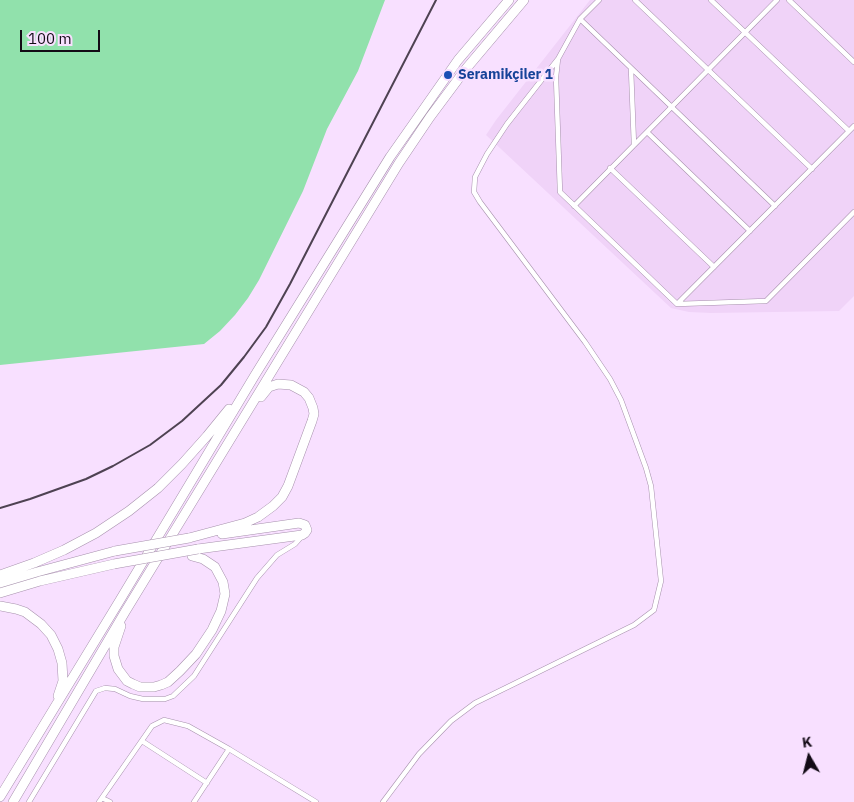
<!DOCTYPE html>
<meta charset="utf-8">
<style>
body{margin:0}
#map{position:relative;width:854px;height:802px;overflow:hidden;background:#f8e0ff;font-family:"IBM Plex Sans",sans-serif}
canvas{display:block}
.north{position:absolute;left:784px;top:732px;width:50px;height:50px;-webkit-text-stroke:4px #f8e0ff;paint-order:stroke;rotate:352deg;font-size:14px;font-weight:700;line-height:20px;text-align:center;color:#130b16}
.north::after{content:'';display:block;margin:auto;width:18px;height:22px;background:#130b16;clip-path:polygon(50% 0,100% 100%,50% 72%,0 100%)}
.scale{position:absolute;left:20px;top:30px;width:80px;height:22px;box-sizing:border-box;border:2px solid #130b16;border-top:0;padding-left:6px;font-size:15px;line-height:18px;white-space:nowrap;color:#130b16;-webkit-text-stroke:4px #f8e0ff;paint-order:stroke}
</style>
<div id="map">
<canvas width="854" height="802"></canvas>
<div class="north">K</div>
<div class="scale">100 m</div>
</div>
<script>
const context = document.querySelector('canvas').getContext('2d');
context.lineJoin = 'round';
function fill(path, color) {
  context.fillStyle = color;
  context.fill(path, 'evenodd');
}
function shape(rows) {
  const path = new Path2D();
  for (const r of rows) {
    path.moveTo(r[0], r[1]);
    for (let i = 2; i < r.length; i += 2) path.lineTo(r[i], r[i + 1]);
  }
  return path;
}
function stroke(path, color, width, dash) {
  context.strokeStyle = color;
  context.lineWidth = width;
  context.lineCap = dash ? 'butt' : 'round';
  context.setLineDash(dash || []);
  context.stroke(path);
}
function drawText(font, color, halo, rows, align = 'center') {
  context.font = font + ' "IBM Plex Sans",sans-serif';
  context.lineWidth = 5;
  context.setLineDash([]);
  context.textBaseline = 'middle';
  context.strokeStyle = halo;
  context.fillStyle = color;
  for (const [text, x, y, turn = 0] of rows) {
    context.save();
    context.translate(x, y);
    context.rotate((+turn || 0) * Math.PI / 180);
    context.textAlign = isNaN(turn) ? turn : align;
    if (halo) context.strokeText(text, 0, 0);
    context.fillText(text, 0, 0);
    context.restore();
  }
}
fill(shape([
 [590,0,854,0,854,296,839,311,711,313,689,312,671,308,486,135,496,120]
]), '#f0d3f8');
fill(shape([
 [0,0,385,0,358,71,327,129,303,191,259,280,248,298,235,315,220,331,204,344,0,365]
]), '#91e1ac');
const street = shape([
 [599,0,580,19,558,59,556,77,560,192,677,304,766,301,854,212],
 [635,0,812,169],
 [711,0,849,131],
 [789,0,854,62],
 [580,19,775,206],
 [631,69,634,145],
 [647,132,750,231],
 [610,168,714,267],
 [574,206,777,0],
 [677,304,854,126],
 [142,741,207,783],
 [102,798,110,802],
 [29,802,96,691,105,688,115,689,130,696,143,699,165,699,173,696,194,676,257,578,277,555,295,544,303,535],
 [99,802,152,726,164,720,188,726,229,749,316,802],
 [194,802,229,749],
 [383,802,419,754,451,721,475,703,634,625,654,610,661,581,651,486,646,468,621,400,610,379,585,342,480,202,474,192,475,177,487,154,507,124,558,59]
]);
const highway = shape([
 [189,538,245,523,258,517,273,506,282,497,288,486,312,421,314,414,313,408,309,398,304,392,291,385,278,384,269,387,261,397],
 [198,549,302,535,305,533,307,530,305,525,299,523,222,534],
 [0,575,34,563,64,550,96,533,129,511,158,488,182,464,207,436,229,409],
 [0,583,37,572,115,551],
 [0,593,40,581,114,564],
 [0,606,16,609,25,612,41,624,51,635,58,649,62,663,63,681,58,696],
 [121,626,114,647,114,656,118,669,127,681,133,684,140,687,154,687,161,685,168,682,180,671,196,654,212,630,221,611,225,594,223,582,215,567,203,559,192,556],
 [0,797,120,600,255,375,390,157,458,60,509,0],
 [13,802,125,612,399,163,430,117,465,70,524,0]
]);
stroke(street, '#a791ad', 5.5);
stroke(highway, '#a791ad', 10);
stroke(street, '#fff', 4.5);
stroke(highway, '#fff', 9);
stroke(shape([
 [0,508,30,499,86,479,113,466,150,445,182,421,221,385,244,357,266,327,290,284,436,0]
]), '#4e4252', 2);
const highwayBridge = shape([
 [115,551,189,538],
 [114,564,198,549]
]);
stroke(highwayBridge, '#a791ad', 10, []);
stroke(highwayBridge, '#fff', 9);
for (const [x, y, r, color] of [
 [448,75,5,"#1a4fb4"]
]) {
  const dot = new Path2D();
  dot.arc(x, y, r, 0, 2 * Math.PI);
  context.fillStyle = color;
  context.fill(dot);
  stroke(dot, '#f8e0ff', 2);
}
drawText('bold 14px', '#164399', '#f8e0ff', [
 ["Seramikçiler 1",458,75]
], 'left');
</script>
